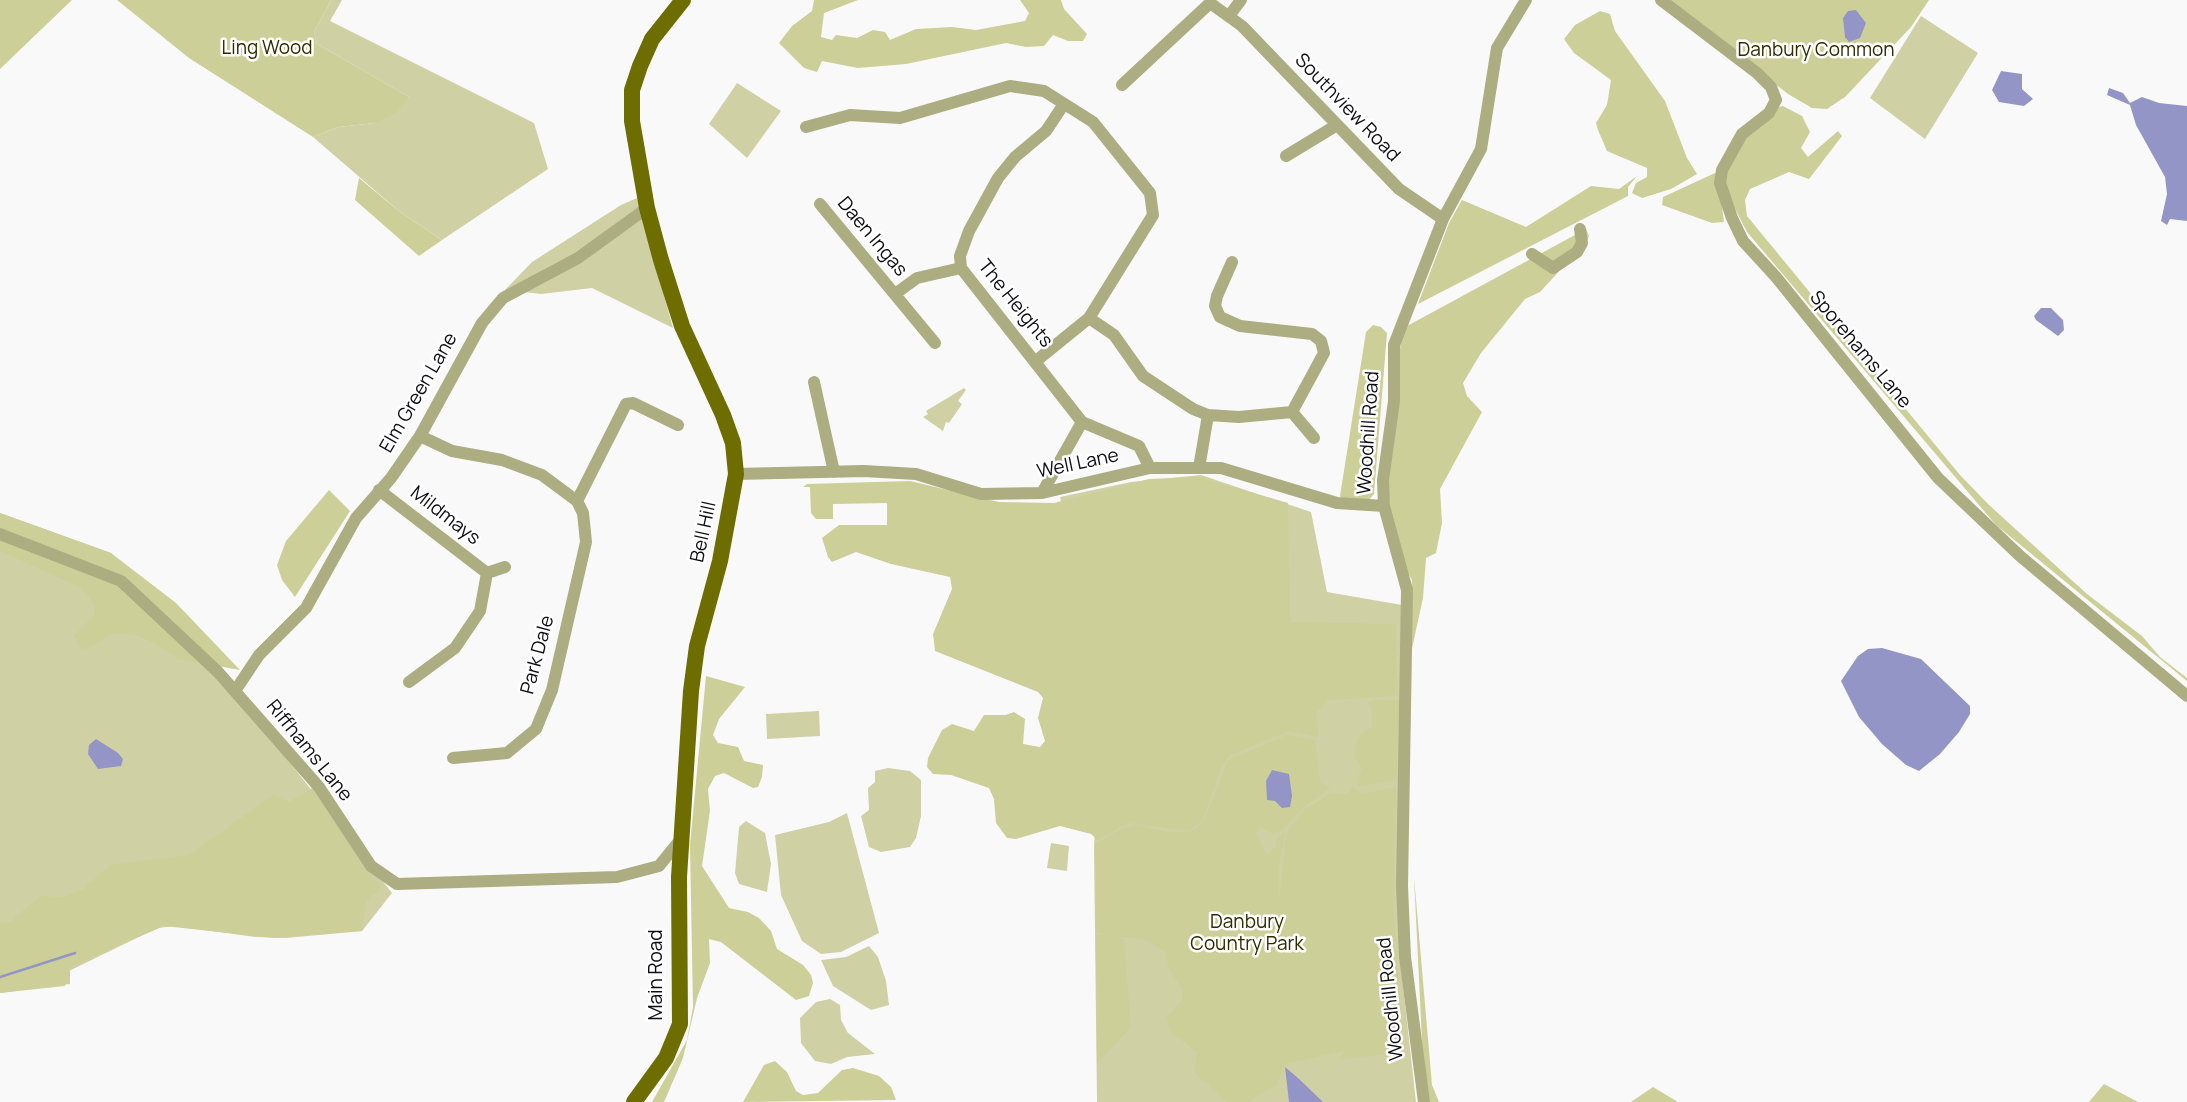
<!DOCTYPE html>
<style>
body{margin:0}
canvas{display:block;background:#f9f9f9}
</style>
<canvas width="2187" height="1102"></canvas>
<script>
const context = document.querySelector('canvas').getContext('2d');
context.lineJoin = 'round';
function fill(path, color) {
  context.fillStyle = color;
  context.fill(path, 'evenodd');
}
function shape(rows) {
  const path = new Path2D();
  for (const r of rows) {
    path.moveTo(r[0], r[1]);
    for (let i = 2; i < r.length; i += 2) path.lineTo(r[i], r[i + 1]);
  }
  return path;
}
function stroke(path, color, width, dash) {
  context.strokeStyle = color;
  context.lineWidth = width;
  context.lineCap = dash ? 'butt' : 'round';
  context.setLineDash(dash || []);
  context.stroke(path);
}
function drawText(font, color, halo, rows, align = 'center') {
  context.font = font + ' Manrope,sans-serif';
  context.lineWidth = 5;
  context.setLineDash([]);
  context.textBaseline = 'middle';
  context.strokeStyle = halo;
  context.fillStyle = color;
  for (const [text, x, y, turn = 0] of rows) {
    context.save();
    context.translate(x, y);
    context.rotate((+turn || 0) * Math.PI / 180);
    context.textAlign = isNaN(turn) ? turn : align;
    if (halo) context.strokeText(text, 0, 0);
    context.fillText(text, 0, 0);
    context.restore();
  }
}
fill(shape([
 [331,0,342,0,330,21,534,123,548,169,442,240,400,212,313,137,338,127,375,123,409,97,317,44,314,32],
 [1921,16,1978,53,1925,139,1870,98],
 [737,83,781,111,747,158,709,124],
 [637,198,673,328,592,288,541,294,505,290,532,262,621,205],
 [964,388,966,390,958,401,962,404,949,423,946,422,943,431,923,417,928,414,926,411],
 [1201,475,1311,512,1327,592,1402,605,1401,968,1416,1102,1097,1102,1094,849,1100,696,1060,497,1131,482],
 [0,513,111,553,230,686,392,893,362,931,286,938,255,937,176,926,157,928,69,971,65,986,0,993],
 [819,711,820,736,767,739,766,714],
 [888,768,910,771,921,780,921,816,916,838,910,847,881,852,869,847,861,816,869,810,868,788,875,782,875,771],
 [847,813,879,933,841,952,821,954,802,941,781,895,775,835,829,822],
 [746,821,765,833,771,864,767,892,739,884,735,873,739,827],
 [1051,843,1069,846,1067,871,1047,868],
 [869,946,878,957,886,981,889,1005,871,1010,833,986,821,960,846,957],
 [830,999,840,1005,841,1020,848,1033,875,1054,847,1057,831,1064,815,1061,801,1043,800,1018,816,1002]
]), '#cfd1a5');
fill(shape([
 [0,0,72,0,0,69],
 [117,0,331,0,314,32,317,44,409,97,394,114,375,123,338,127,313,137,189,58],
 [814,0,858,0,824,13,821,37,832,40,836,35,857,38,873,30,885,32,890,40,916,29,952,27,976,30,1025,21,1029,13,1020,0,1061,0,1064,9,1087,34,1083,41,1068,41,1053,35,1044,46,1026,47,1006,43,906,64,858,68,822,61,817,72,804,68,779,43,792,26,812,11],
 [1668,0,1929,0,1911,27,1845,97,1827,109,1812,108,1788,94],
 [1600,11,1610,14,1615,31,1665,101,1687,158,1697,174,1671,189,1642,198,1632,193,1636,183,1647,177,1647,168,1607,151,1598,130,1596,123,1607,105,1611,80,1574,53,1564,39,1575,25],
 [1783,106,1802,116,1810,132,1801,148,1808,157,1838,131,1842,136,1809,179,1789,172,1750,189,1745,200,1747,216,1960,475,1989,505,2087,594,2142,636,2160,657,2187,678,2187,681,1996,525,1747,232,1726,191,1725,171,1737,149,1769,109],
 [1715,173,1718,176,1724,222,1712,223,1662,205,1663,197],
 [1637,176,1628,187,1628,196,1418,304,1449,223,1462,200,1526,227,1591,186,1619,189],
 [359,178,400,212,442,240,419,256,355,200],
 [1586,229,1589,236,1587,241,1540,292,1525,299,1481,353,1463,383,1467,396,1482,412,1440,489,1442,523,1436,553,1426,558,1423,598,1406,676,1412,580,1403,564,1390,511,1388,483,1401,338,1407,326],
 [1373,325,1381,327,1387,333,1374,494,1368,501,1342,498,1340,496,1366,332],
 [1198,477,1288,503,1290,622,1396,624,1397,696,1329,700,1317,711,1316,721,1319,732,1317,737,1288,731,1229,756,1221,768,1203,820,1189,831,1128,823,1098,840,1091,834,1060,826,1016,839,1007,838,996,823,994,799,989,788,951,775,933,774,927,767,928,758,942,730,952,724,974,731,984,715,1006,715,1014,712,1025,719,1023,744,1040,747,1045,741,1038,718,1043,698,1038,692,935,651,933,634,952,589,950,577,891,564,856,552,832,562,828,557,822,538,839,525,887,525,887,503,833,504,833,519,816,519,811,513,810,487,803,487,807,484,910,481,999,502,1054,503,1149,479],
 [329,490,350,511,295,597,282,580,277,565,286,541],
 [0,513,111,553,176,603,240,670,178,659,152,642,132,634,112,634,87,649,81,648,74,635,94,615,95,607,88,595,81,588,0,551],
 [706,676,745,687,719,719,713,735,718,743,738,747,744,761,763,765,762,777,758,787,753,788,724,773,715,776,708,789,710,811,702,866,729,908,748,912,759,918,771,931,777,949,803,965,811,975,813,983,809,996,796,1000,721,942,709,939,710,963,697,998,683,1058,664,1102,652,1102,687,1040,693,1007,690,845],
 [1375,700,1399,700,1397,777,1392,781,1358,786,1356,781,1362,768,1355,757,1355,748,1361,734,1372,727,1372,708,1367,702],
 [1287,735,1315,740,1320,782,1330,788,1304,807,1283,830,1273,834,1261,827,1256,834,1267,855,1276,847,1276,839,1286,832,1279,864,1279,900,1285,843,1289,829,1304,810,1331,793,1348,794,1353,787,1360,794,1396,787,1393,899,1403,1053,1340,1059,1344,1051,1284,1064,1277,1085,1248,1102,1227,1102,1194,1072,1197,1052,1172,1033,1166,1018,1182,1000,1183,990,1169,969,1165,952,1144,939,1119,937,1124,940,1131,1027,1097,1064,1096,935,1105,935,1096,933,1095,844,1119,830,1135,825,1170,832,1188,832,1197,828,1205,819,1228,760],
 [312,788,324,799,357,856,381,888,366,901,362,931,274,938,164,926,70,967,70,984,0,993,0,923,11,921,40,896,64,897,83,889,110,865,189,855,273,795,289,802],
 [1414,877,1432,1085,1439,1102,1425,1102],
 [775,1061,787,1072,796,1091,803,1095,818,1093,842,1070,853,1068,879,1076,891,1087,896,1100,743,1102,764,1065],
 [2104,1084,2138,1102,2089,1102],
 [1653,1087,1678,1102,1631,1102]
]), '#cdcf98');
fill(shape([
 [1856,10,1866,23,1860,38,1849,42,1845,37,1843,18,1848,11],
 [2001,71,2022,74,2022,89,2033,99,2024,106,1999,102,1992,90],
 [2109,88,2123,93,2130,103,2142,97,2159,103,2187,106,2187,221,2170,219,2167,225,2161,221,2167,194,2165,177,2136,125,2130,105,2107,95],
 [2041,308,2051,308,2063,320,2064,330,2058,336,2036,320,2034,316],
 [1882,648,1921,659,1970,706,1970,714,1959,732,1940,754,1919,771,1906,765,1882,744,1859,717,1841,681,1858,656,1868,649],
 [96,739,118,753,123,759,121,766,98,769,88,754,89,745],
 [1272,770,1289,774,1292,796,1290,807,1282,808,1275,801,1267,800,1266,781],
 [1285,1067,1298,1078,1323,1102,1289,1102]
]), '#9395c7');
stroke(shape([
 [0,977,75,953]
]), '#9395c7', 2.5);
stroke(shape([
 [1661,0,1757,73,1771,87,1776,100,1769,113,1742,134,1722,170,1720,183,1732,218,1743,241,1776,277,1938,478,2020,556,2187,696],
 [1229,16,1241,0],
 [1122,85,1210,3,1242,26,1399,189,1443,219],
 [1064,104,1046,131,1015,157,998,178,969,231,960,256,961,268,1082,422,1139,446,1150,468],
 [806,127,850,115,900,118,1010,86,1044,91,1093,122,1150,193,1153,215,1089,318,1036,361],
 [1286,156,1337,125],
 [820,204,935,343],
 [1532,254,1553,268,1577,252,1582,243,1580,229],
 [1232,262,1217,296,1215,306,1220,317,1240,326,1312,334,1321,341,1324,353,1292,412],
 [895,294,917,278,961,268],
 [1089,318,1114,335,1143,376,1193,409,1208,415,1239,417,1292,412,1314,438],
 [814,382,834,472],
 [420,436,452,451,502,460,542,475,577,501,583,513,586,542,552,690,536,729,507,753,453,758],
 [1199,468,1208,415],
 [736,474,864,471,916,474,981,494,1042,493,1150,468,1221,468,1337,503,1384,506],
 [379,490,487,573,480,611,455,648,409,682],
 [1042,493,1082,422],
 [577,501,626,404,633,403,678,425],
 [0,534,121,581,218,672,319,787,371,866,397,884,617,877,659,866,681,839],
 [487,573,505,567],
 [235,691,259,655,306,608,356,518,391,478,420,436,482,323,503,298,578,258,647,208],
 [1424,1102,1405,957,1402,886,1407,590,1384,506,1383,480,1394,401,1394,345,1443,219,1481,149,1497,48,1526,0]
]), '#acad81', 12);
stroke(shape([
 [634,1102,666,1058,680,1024,679,877,691,691,697,646,720,561,736,474,733,443,723,415,682,326,661,260,647,208,632,121,632,90,640,66,652,39,683,0]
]), '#6d6d00', 16);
drawText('19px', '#2d2d00', '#fff', [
 ["Ling Wood",267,49],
 ["Danbury Common",1816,51],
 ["Danbury",1247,923],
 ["Country Park",1247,945]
]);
drawText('19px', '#0d0d17', '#fff', [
 ["Southview Road",1347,108,46],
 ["Daen Ingas",872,237,50],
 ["The Heights",1015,304,51],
 ["Sporehams Lane",1860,350,50],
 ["Elm Green Lane",419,393,-60],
 ["Woodhill Road",1369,433,-86],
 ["Well Lane",1078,464,-12],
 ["Mildmays",445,516,38],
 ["Bell Hill",704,532,-78],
 ["Park Dale",538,655,-75],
 ["Riffhams Lane",309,751,51],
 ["Main Road",657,975,-90],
 ["Woodhill Road",1391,999,-96]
]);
</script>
